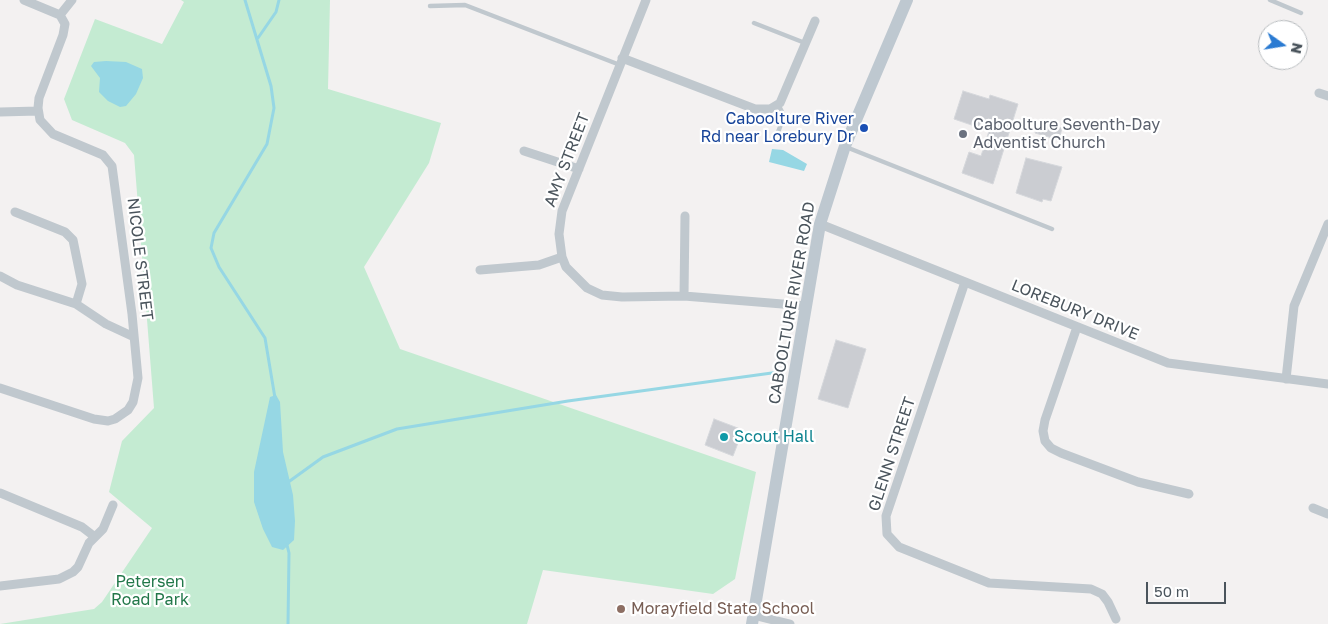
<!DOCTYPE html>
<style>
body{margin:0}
#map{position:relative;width:1328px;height:624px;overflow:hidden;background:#f3f1f1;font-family:"Golos Text",sans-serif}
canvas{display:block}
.north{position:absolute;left:1258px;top:20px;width:50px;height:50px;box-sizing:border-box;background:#fff;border:1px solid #b7bbbe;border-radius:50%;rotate:103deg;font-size:14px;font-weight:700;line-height:20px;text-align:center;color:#4a545c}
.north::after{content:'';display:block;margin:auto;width:18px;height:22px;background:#2b7bd2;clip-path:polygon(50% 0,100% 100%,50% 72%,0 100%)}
.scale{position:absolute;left:1146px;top:582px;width:80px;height:22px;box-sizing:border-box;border:2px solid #4a545c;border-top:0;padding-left:6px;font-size:15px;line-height:18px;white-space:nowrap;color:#4a545c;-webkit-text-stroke:4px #fff;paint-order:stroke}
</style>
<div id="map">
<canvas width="1328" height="624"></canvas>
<div class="north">N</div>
<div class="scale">50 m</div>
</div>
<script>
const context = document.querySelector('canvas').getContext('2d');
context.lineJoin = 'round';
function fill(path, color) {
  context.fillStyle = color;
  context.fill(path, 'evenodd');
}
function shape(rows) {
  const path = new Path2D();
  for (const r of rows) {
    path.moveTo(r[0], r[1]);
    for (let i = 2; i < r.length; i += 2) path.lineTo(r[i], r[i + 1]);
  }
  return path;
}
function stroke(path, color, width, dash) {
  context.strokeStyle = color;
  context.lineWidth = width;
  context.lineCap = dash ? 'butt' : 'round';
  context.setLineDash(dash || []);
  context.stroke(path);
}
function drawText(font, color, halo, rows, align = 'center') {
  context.font = font + ' "Golos Text",sans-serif';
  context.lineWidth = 4.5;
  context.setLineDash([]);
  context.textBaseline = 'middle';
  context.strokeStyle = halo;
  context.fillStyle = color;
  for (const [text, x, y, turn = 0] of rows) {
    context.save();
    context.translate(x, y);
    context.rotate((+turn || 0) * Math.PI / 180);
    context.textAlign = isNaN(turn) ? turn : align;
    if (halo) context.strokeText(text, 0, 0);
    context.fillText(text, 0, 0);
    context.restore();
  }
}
fill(shape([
 [181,0,330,0,328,89,441,123,429,163,364,267,400,349,756,472,735,579,713,594,543,570,527,624,0,624,94,609,102,602,152,528,109,492,122,441,154,408,134,155,125,143,72,120,64,99,95,19,162,44,184,2]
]), '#c4ebd2');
fill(shape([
 [106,61,126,62,142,69,143,78,136,94,126,106,120,107,108,101,99,92,100,78,91,66,94,62],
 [772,149,783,150,807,164,804,171,769,162],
 [276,395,280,402,283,452,293,495,295,521,294,540,283,550,272,547,263,529,254,502,254,472,270,397]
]), '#96d7e4');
stroke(shape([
 [245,0,271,86,274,108,267,144,214,233,211,248,219,267,265,338,275,398],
 [258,38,276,12,279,0],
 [287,483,323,457,397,429,568,401,779,372],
 [287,545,289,553,288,624]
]), '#96d7e4', 3);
const building = shape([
 [963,91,989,99,990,95,1018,104,993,184,962,173,969,152,981,156,989,131,954,119,963,91],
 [1039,121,1062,128,1059,140,1035,133,1039,121],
 [1026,158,1062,167,1051,201,1043,199,1042,202,1016,193,1026,158],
 [836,340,866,349,848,408,818,399,836,340],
 [714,419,743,430,733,456,705,445,714,419]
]);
fill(building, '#cbcdd2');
stroke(building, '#d5d7db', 1);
stroke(shape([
 [1270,0,1301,13],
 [430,6,465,5,620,65],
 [754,23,805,43],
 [777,135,784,116,778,104],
 [846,147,1052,229]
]), '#c0c8ce', 4.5);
stroke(shape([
 [646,0,562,211,559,234,562,257,566,267,587,288,602,295,622,297,684,296,807,306],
 [60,15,72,0],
 [622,58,755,109,770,109,780,103,815,21],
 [1319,93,1328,96],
 [0,112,38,111],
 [524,151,579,169],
 [15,212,65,232,73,240,82,284,76,304],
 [820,224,1168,363,1328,384],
 [480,270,539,265,562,257],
 [0,276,17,285,76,304,106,324,134,337],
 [965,282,886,516,887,534,899,547,989,583,1091,589,1102,594,1108,602,1116,619],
 [684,296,685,216],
 [1077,327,1045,420,1043,431,1045,441,1051,448,1061,453,1138,482,1189,494],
 [1286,379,1294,306,1328,224],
 [0,388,94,419,108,421,115,419,128,410,133,402,138,378,132,314,112,166,103,155,53,134,40,120,38,108,39,98,63,35,65,24,60,15,24,0],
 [0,493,82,527,95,537],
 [1313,508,1328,514],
 [0,586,59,579,73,572,78,567,89,543,103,529,113,505],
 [753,615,790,624]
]), '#c0c8ce', 9);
stroke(shape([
 [752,624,820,224,845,146,907,0]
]), '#bec8d0', 12);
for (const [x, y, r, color] of [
 [864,128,5,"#1a4fb4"],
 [963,134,5,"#6b7280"],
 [724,437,5,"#0f9aa8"],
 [621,609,5,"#8d6e63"]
]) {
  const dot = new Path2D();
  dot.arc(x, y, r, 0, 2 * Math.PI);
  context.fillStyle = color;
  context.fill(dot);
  stroke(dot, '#fff', 2);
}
drawText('16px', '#164399', '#fff', [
 ["Caboolture River",854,119],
 ["Rd near Lorebury Dr",854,137]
], 'right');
drawText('16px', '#5b616d', '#fff', [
 ["Caboolture Seventh-Day",973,125],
 ["Adventist Church",973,143]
], 'left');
drawText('16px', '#4a545c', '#fff', [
 ["AMY STREET",567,160,-69],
 ["NICOLE STREET",140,259,83],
 ["CABOOLTURE RIVER ROAD",792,303,-80],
 ["LOREBURY DRIVE",1075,310,22],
 ["GLENN STREET",892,454,-72]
]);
drawText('16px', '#0d838f', '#fff', [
 ["Scout Hall",734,437]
], 'left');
drawText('16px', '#217749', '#fff', [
 ["Petersen",150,582],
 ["Road Park",150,600]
]);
drawText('16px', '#785e54', '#fff', [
 ["Morayfield State School",631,609]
], 'left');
</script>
